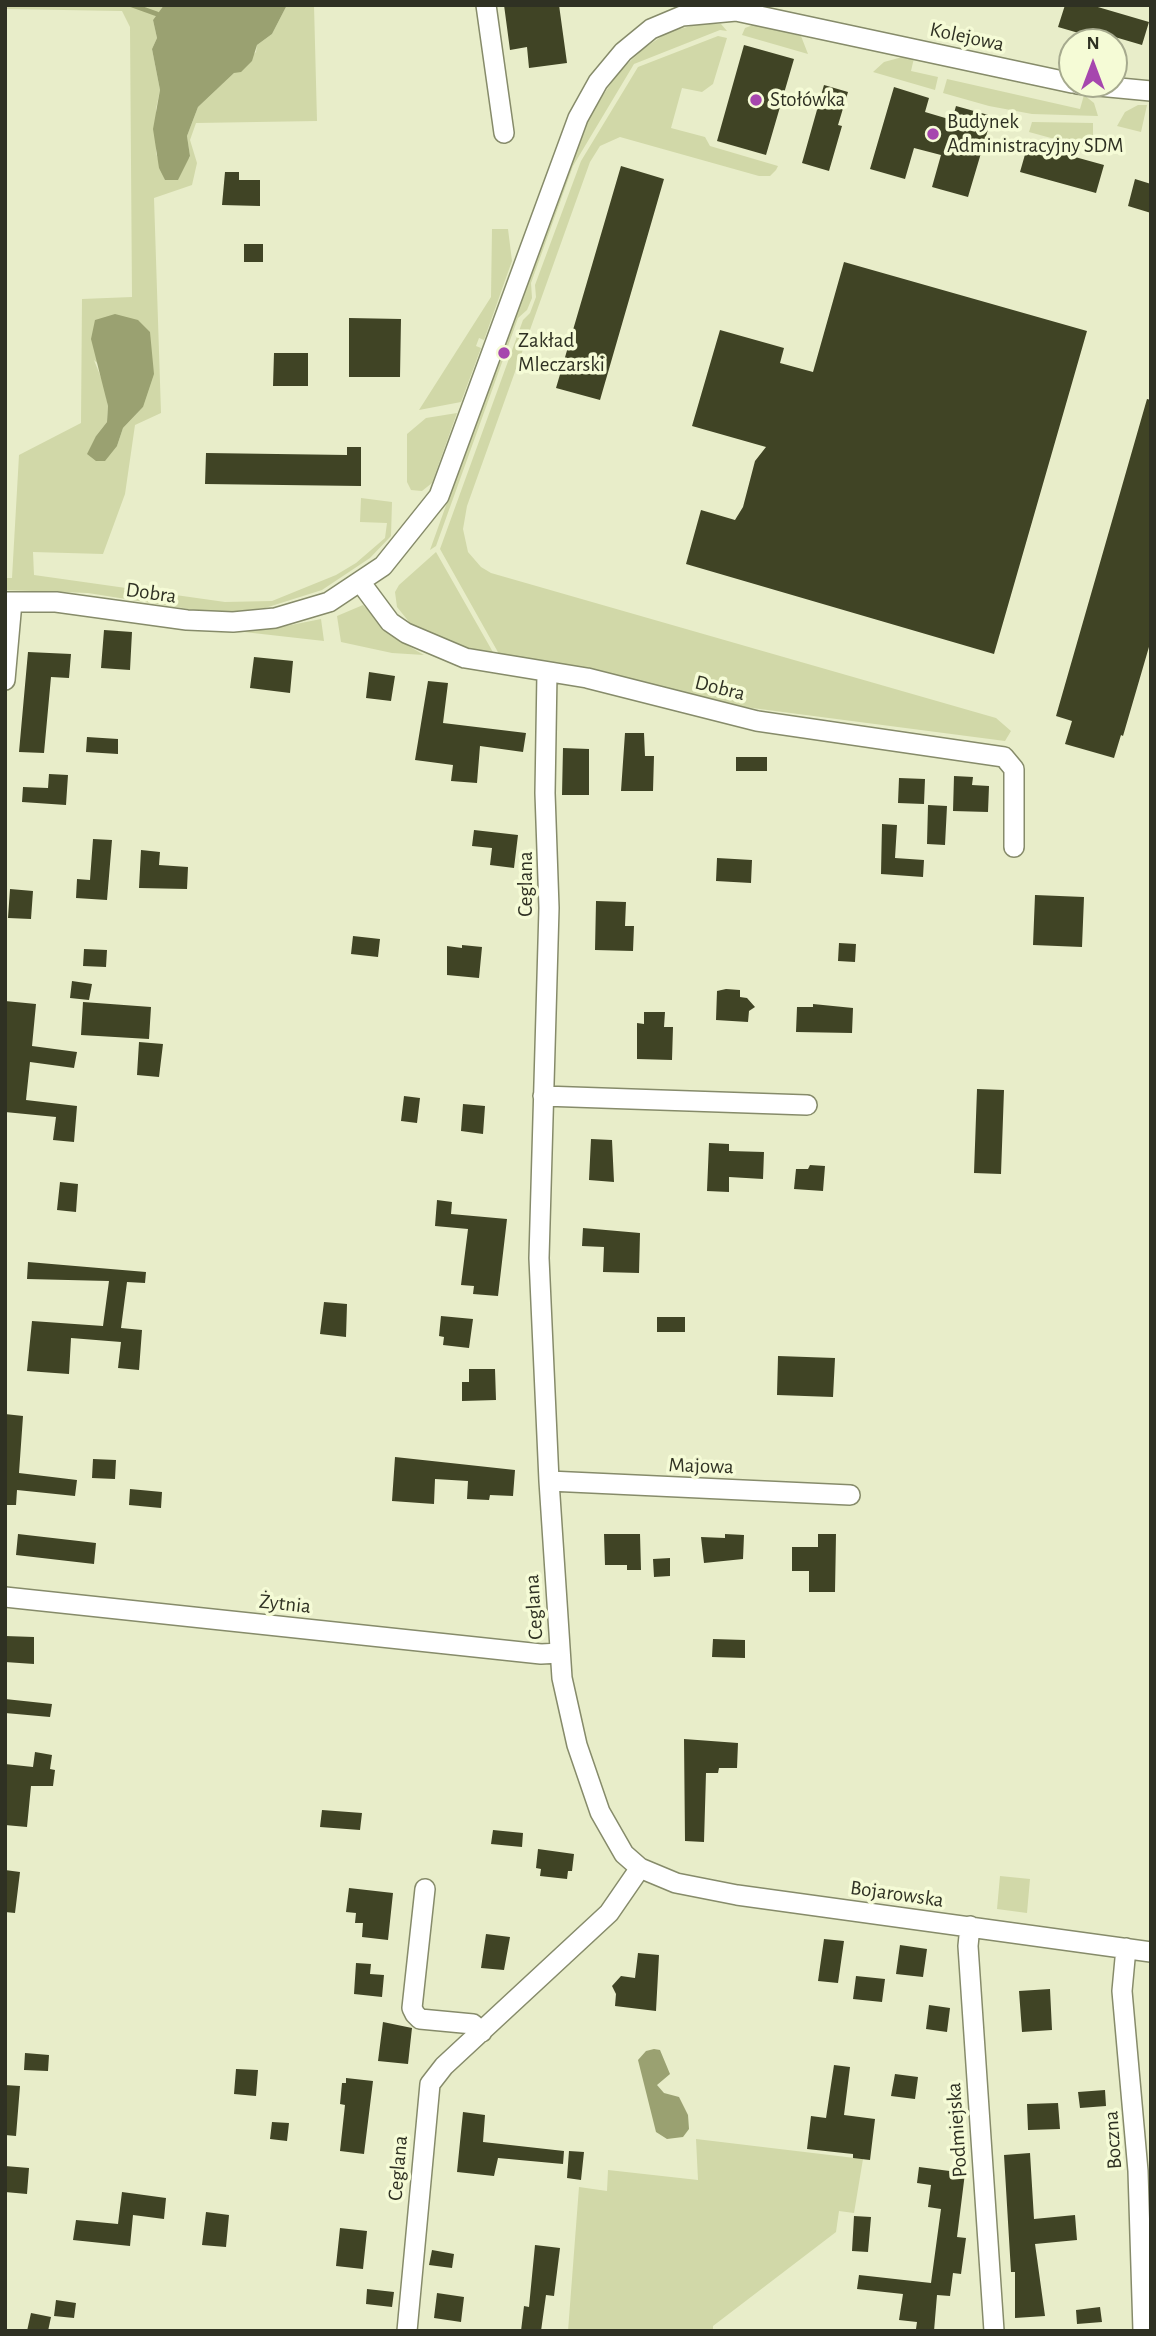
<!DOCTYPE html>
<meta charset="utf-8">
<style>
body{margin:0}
#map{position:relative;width:1156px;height:2336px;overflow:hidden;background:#e8edc9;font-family:"Alegreya Sans",sans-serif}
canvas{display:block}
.frame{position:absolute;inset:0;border:7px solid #2f3123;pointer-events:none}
.north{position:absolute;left:1058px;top:28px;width:70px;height:70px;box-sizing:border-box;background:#f5fbd6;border:2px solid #a6aa8e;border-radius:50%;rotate:0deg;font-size:19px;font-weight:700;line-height:28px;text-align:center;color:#2f3123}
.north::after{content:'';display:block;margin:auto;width:24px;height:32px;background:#a646ae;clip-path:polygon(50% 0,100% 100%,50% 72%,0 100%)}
</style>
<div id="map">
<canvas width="1156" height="2336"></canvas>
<div class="frame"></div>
<div class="north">N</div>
</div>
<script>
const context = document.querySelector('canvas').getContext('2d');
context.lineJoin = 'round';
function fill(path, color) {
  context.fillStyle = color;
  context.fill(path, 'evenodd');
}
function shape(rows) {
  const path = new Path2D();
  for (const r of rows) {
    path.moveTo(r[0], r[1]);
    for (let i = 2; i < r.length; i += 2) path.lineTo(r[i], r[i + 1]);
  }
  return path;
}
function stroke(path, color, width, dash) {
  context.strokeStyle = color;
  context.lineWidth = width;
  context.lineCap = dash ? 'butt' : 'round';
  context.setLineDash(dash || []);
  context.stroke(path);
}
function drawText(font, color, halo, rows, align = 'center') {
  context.font = font + ' "Alegreya Sans",sans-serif';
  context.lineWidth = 7;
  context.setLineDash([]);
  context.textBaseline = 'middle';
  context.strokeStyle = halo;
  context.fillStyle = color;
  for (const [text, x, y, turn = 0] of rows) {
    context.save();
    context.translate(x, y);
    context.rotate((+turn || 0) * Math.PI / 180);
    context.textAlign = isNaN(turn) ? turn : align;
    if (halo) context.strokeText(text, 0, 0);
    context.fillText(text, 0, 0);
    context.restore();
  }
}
fill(shape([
 [5,5,164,5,153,20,157,38,152,49,160,90,156,109,156,153,165,180,190,157,187,136,198,107,256,52,257,45,272,34,287,5,314,5,317,121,196,123,190,140,197,163,192,185,154,198,161,413,135,425,125,494,103,554,33,552,34,575,225,602,272,601,336,575,356,563,385,538,387,523,360,522,361,498,392,502,391,536,370,558,322,590,265,608,230,612,195,610,88,593,5,590,5,578,12,578,19,455,81,423,82,299,132,297,130,27,122,11,5,9],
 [94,360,143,407,123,428,117,446,96,436,107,422,108,406,104,385],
 [699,24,721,24,727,31,720,30,634,64,573,166,531,283,532,298,527,310,518,318,436,546,430,550,569,163,593,110,618,73,643,49,668,32],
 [753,25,801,36,808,54,742,35,745,28],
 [718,36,727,38,713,84,702,92,682,88,671,128,705,137,710,146,778,166,776,170,770,176,759,176,620,137,600,146,590,162,467,506,463,529,468,552,481,567,491,573,996,718,1011,731,1005,741,737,706,499,654,440,549,523,320,530,313,536,297,535,285,581,161,638,67],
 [906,56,914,58,911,71,938,77,935,90,873,72,884,62],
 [947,79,1080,109,1084,95,1094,103,1098,116,1032,114,989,106,943,93],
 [1138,105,1147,105,1141,132,1117,126,1125,112],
 [1032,122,1093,123,1093,138,1084,147,1029,132],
 [492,229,508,229,512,261,484,340,479,338,476,346,481,348,461,402,419,410,491,297],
 [457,413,432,483,422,491,411,490,407,482,407,434,426,418],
 [436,552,494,654,478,653,414,628,397,607,395,592,399,585],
 [363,605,400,641,424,655,392,653,341,642,337,616],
 [321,619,324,641,244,632,244,629,276,628],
 [1000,1876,1030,1879,1027,1913,997,1909],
 [696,2139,863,2159,854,2213,839,2211,836,2232,713,2326,713,2331,568,2331,579,2187,607,2191,608,2170,698,2180]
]), '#d1d8a8');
fill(shape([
 [164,5,287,5,272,34,257,45,252,61,241,72,234,73,198,107,187,136,190,156,178,180,165,180,159,168,153,129,160,90,152,49,157,38,153,20],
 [115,314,138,320,150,332,154,374,143,407,123,428,117,446,105,461,96,461,87,454,96,436,107,422,108,406,91,339,95,320],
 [654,2049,660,2050,670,2074,657,2085,664,2093,679,2097,688,2115,689,2129,683,2137,667,2139,656,2132,638,2060,646,2051]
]), '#9aa171');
stroke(shape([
 [132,5,157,14]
]), '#9aa171', 5);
fill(shape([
 [504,5,559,5,567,63,529,68,527,47,510,50],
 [1065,5,1091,5,1149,22,1142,45,1108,35,1106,41,1058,27],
 [744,45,794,59,766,155,717,141],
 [824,85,848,92,838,125,842,126,829,171,802,163],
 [894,87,929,98,925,112,952,120,956,106,992,116,968,197,932,187,941,155,914,148,905,179,870,169],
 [1028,144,1104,165,1096,193,1020,172],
 [621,166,664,179,600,400,556,388],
 [225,172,239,172,239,180,260,180,260,206,222,205],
 [1135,179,1151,184,1151,213,1128,206],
 [244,244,263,244,263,262,244,262],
 [844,262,1087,331,994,654,686,564,701,510,735,520,743,507,755,461,766,447,692,426,720,330,784,348,780,363,813,372],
 [349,318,401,319,400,377,349,377],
 [274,353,308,353,308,386,273,386],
 [1147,399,1151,400,1151,640,1123,736,1121,735,1114,758,1065,744,1072,721,1056,716],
 [347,447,361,447,361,486,205,484,206,453,347,455],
 [104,630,132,632,130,670,101,668],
 [28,652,71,654,69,678,51,677,44,753,19,752],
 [254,657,293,661,290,693,250,688],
 [369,672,395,676,391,701,366,698],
 [428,681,448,683,443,723,526,733,523,752,480,746,477,783,451,781,453,765,415,760],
 [625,733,644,733,645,756,654,756,653,791,621,791],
 [87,737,118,739,118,754,86,752],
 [563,748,589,749,589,795,562,795],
 [736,757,767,757,767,771,736,771],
 [49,774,68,775,66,805,22,802,23,787,48,788],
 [954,776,973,777,972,785,989,786,988,812,953,811],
 [899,778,925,779,924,804,898,803],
 [928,805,947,806,945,845,927,844],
 [882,824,897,825,895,858,924,860,923,877,881,874],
 [474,830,518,835,514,868,490,865,492,848,472,846],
 [93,839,112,840,107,900,76,898,77,879,90,880],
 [141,850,160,852,159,865,188,867,187,889,139,888],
 [717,858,752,860,751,883,716,881],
 [10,889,33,891,31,919,8,918],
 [1035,895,1084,897,1082,947,1033,945],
 [596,901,626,902,625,926,634,926,633,951,595,950],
 [353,936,380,939,378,957,351,954],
 [839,943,856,944,855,962,838,961],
 [462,945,482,947,479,978,447,975,447,946,462,948],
 [84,949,107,950,106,967,83,966],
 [72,981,92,984,89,1000,70,998],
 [726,989,740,990,740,997,747,998,755,1007,749,1011,748,1022,716,1020,717,991],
 [5,1001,36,1004,32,1046,77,1052,74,1068,30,1062,26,1100,77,1106,74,1142,53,1140,56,1117,5,1112],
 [83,1002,151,1007,149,1039,81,1035],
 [813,1004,853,1008,852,1033,796,1032,797,1007,813,1007],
 [644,1012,665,1012,664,1027,673,1027,672,1060,637,1059,637,1023,644,1024],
 [139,1042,163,1044,159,1077,137,1075],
 [977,1089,1004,1090,1001,1174,974,1173],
 [404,1096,420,1098,417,1123,401,1121],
 [463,1104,485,1106,483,1134,461,1131],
 [591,1139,612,1140,614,1182,589,1180],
 [709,1143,729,1144,729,1151,764,1152,763,1179,729,1177,729,1192,707,1191],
 [810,1165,825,1166,823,1191,794,1189,796,1169,808,1169],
 [60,1182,78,1184,76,1212,57,1210],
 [437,1200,452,1202,451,1214,507,1219,498,1296,473,1294,474,1286,461,1285,468,1229,435,1226],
 [583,1228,640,1233,639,1273,603,1272,604,1247,582,1246],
 [28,1262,146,1272,145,1283,127,1282,121,1328,142,1330,139,1370,118,1368,121,1342,71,1338,69,1374,27,1371,32,1321,103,1326,109,1281,27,1279],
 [324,1302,347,1304,346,1337,320,1334],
 [441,1316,473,1319,469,1348,443,1345,444,1337,439,1336],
 [657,1317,685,1317,685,1332,657,1332],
 [778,1356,835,1358,833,1397,777,1395],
 [469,1369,495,1369,496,1400,462,1401,462,1382,469,1382],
 [5,1414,23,1416,19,1473,77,1480,75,1496,17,1490,16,1505,5,1505],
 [395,1457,515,1470,513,1496,490,1495,489,1500,467,1499,468,1481,435,1479,434,1504,392,1501],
 [93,1459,116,1460,115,1479,92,1478],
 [130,1489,162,1492,161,1508,129,1505],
 [18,1534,96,1543,94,1564,16,1555],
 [604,1534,640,1534,641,1570,627,1570,627,1565,605,1565],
 [725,1534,744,1535,743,1559,704,1563,701,1537,725,1538],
 [818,1534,836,1534,835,1592,809,1592,809,1571,792,1571,792,1547,818,1547],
 [670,1558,670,1576,654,1577,653,1559],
 [5,1636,34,1637,34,1664,5,1662],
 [713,1639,745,1640,745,1658,712,1657],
 [5,1699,52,1704,50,1717,5,1713],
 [684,1739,738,1743,737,1768,719,1768,718,1773,706,1773,704,1842,685,1841],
 [35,1752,52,1755,50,1769,55,1770,53,1786,31,1786,27,1827,5,1825,5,1764,33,1767],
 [322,1810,362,1813,360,1830,320,1827],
 [493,1830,523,1833,522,1847,491,1844],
 [538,1849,574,1854,572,1871,568,1871,567,1879,540,1876,541,1869,536,1868],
 [5,1870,20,1872,15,1913,5,1912],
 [349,1888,393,1893,388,1940,362,1937,363,1923,355,1923,356,1913,346,1912],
 [486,1934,510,1937,504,1970,481,1968],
 [824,1939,844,1941,838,1983,818,1981],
 [900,1945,927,1949,923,1977,896,1974],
 [638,1953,659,1955,656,2011,615,2006,616,1994,612,1986,621,1976,635,1978],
 [356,1963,371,1964,370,1974,384,1975,382,1997,354,1994],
 [856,1976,885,1979,882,2002,853,1999],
 [1050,1989,1052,2030,1022,2032,1019,1991],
 [929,2005,950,2008,947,2032,926,2029],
 [383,2022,412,2028,408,2064,378,2061],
 [25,2053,49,2055,48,2071,24,2070],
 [834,2065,850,2067,844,2115,875,2119,870,2160,853,2158,853,2154,807,2149,811,2116,826,2118],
 [236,2069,258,2070,256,2096,234,2094],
 [895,2074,918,2077,915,2099,891,2096],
 [346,2078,373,2081,364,2154,340,2151,345,2105,340,2104,342,2083,346,2083],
 [5,2085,20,2086,16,2136,5,2135],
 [1105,2090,1106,2106,1080,2108,1078,2092],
 [1058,2103,1060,2129,1028,2130,1027,2104],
 [463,2112,485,2115,483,2142,564,2151,563,2164,498,2158,494,2176,457,2172],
 [272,2122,289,2123,287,2141,270,2139],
 [569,2151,584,2152,581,2180,567,2178],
 [1030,2153,1034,2219,1075,2215,1077,2240,1035,2244,1045,2316,1015,2318,1015,2272,1011,2272,1004,2155],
 [5,2166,29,2168,27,2194,5,2192],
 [919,2167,965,2173,957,2237,966,2238,961,2274,953,2273,950,2296,937,2295,934,2331,916,2329,917,2322,899,2320,903,2294,857,2289,859,2275,931,2283,941,2209,928,2207,931,2185,917,2183],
 [122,2192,166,2198,164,2219,133,2215,130,2246,73,2240,76,2220,118,2224],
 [206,2212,229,2215,226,2247,202,2245],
 [854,2216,871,2217,868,2252,852,2251],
 [340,2228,367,2231,363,2269,336,2266],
 [535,2245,560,2248,554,2296,546,2295,541,2331,521,2331,524,2306,529,2307],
 [432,2250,454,2254,452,2268,429,2265],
 [367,2289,394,2292,392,2307,366,2304],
 [437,2293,464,2297,461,2322,434,2318],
 [56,2300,76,2303,74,2318,54,2316],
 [1100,2307,1102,2322,1077,2324,1076,2310],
 [31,2313,51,2317,48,2331,27,2331]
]), '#404425');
const minor = shape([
 [486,5,504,133],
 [1077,84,1151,91],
 [361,583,390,622,406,633,465,658,587,678,757,721,1004,757,1014,769,1014,847],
 [5,602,56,602,187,620,233,622,275,618,329,602,383,566,439,496,578,118,598,82,623,52,651,29,682,16,736,11,1072,83],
 [547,673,545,793,549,908,539,1258,549,1481,562,1678,577,1745,600,1812,624,1854,640,1868,676,1883,737,1895,1151,1952],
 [5,680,12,602],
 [543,1096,807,1105],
 [549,1481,850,1495],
 [5,1597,541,1654,560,1653],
 [425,1889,412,2008,415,2014,420,2019,473,2024,482,2032],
 [970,1926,968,1946,994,2331],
 [1126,1948,1122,1991,1138,2171,1143,2331],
 [407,2331,430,2084,444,2066,609,1913,640,1868]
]);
stroke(minor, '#868b6a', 22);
stroke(minor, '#fff', 19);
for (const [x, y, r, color] of [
 [756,100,7,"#a646ae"],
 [933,134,7,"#a646ae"],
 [504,353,7,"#a646ae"]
]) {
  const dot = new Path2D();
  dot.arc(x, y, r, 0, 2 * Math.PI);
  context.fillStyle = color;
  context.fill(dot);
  stroke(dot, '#f5fbd6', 2.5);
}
drawText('21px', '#2f3123', '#f5fbd6', [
 ["Kolejowa",967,37,12],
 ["Dobra",151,593,8],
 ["Dobra",720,688,14],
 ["Ceglana",526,884,-90],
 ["Majowa",701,1466,2],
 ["Żytnia",285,1604,6],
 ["Ceglana",534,1607,-94],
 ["Bojarowska",897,1894,8],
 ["Podmiejska",957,2130,-94],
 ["Boczna",1113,2140,-94],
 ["Ceglana",398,2168,-85]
]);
drawText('21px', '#2f3123', '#f5fbd6', [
 ["Stołówka",770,100],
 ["Budynek",947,122],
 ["Administracyjny SDM",947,146],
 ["Zakład",518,341],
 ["Mleczarski",518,365]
], 'left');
</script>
